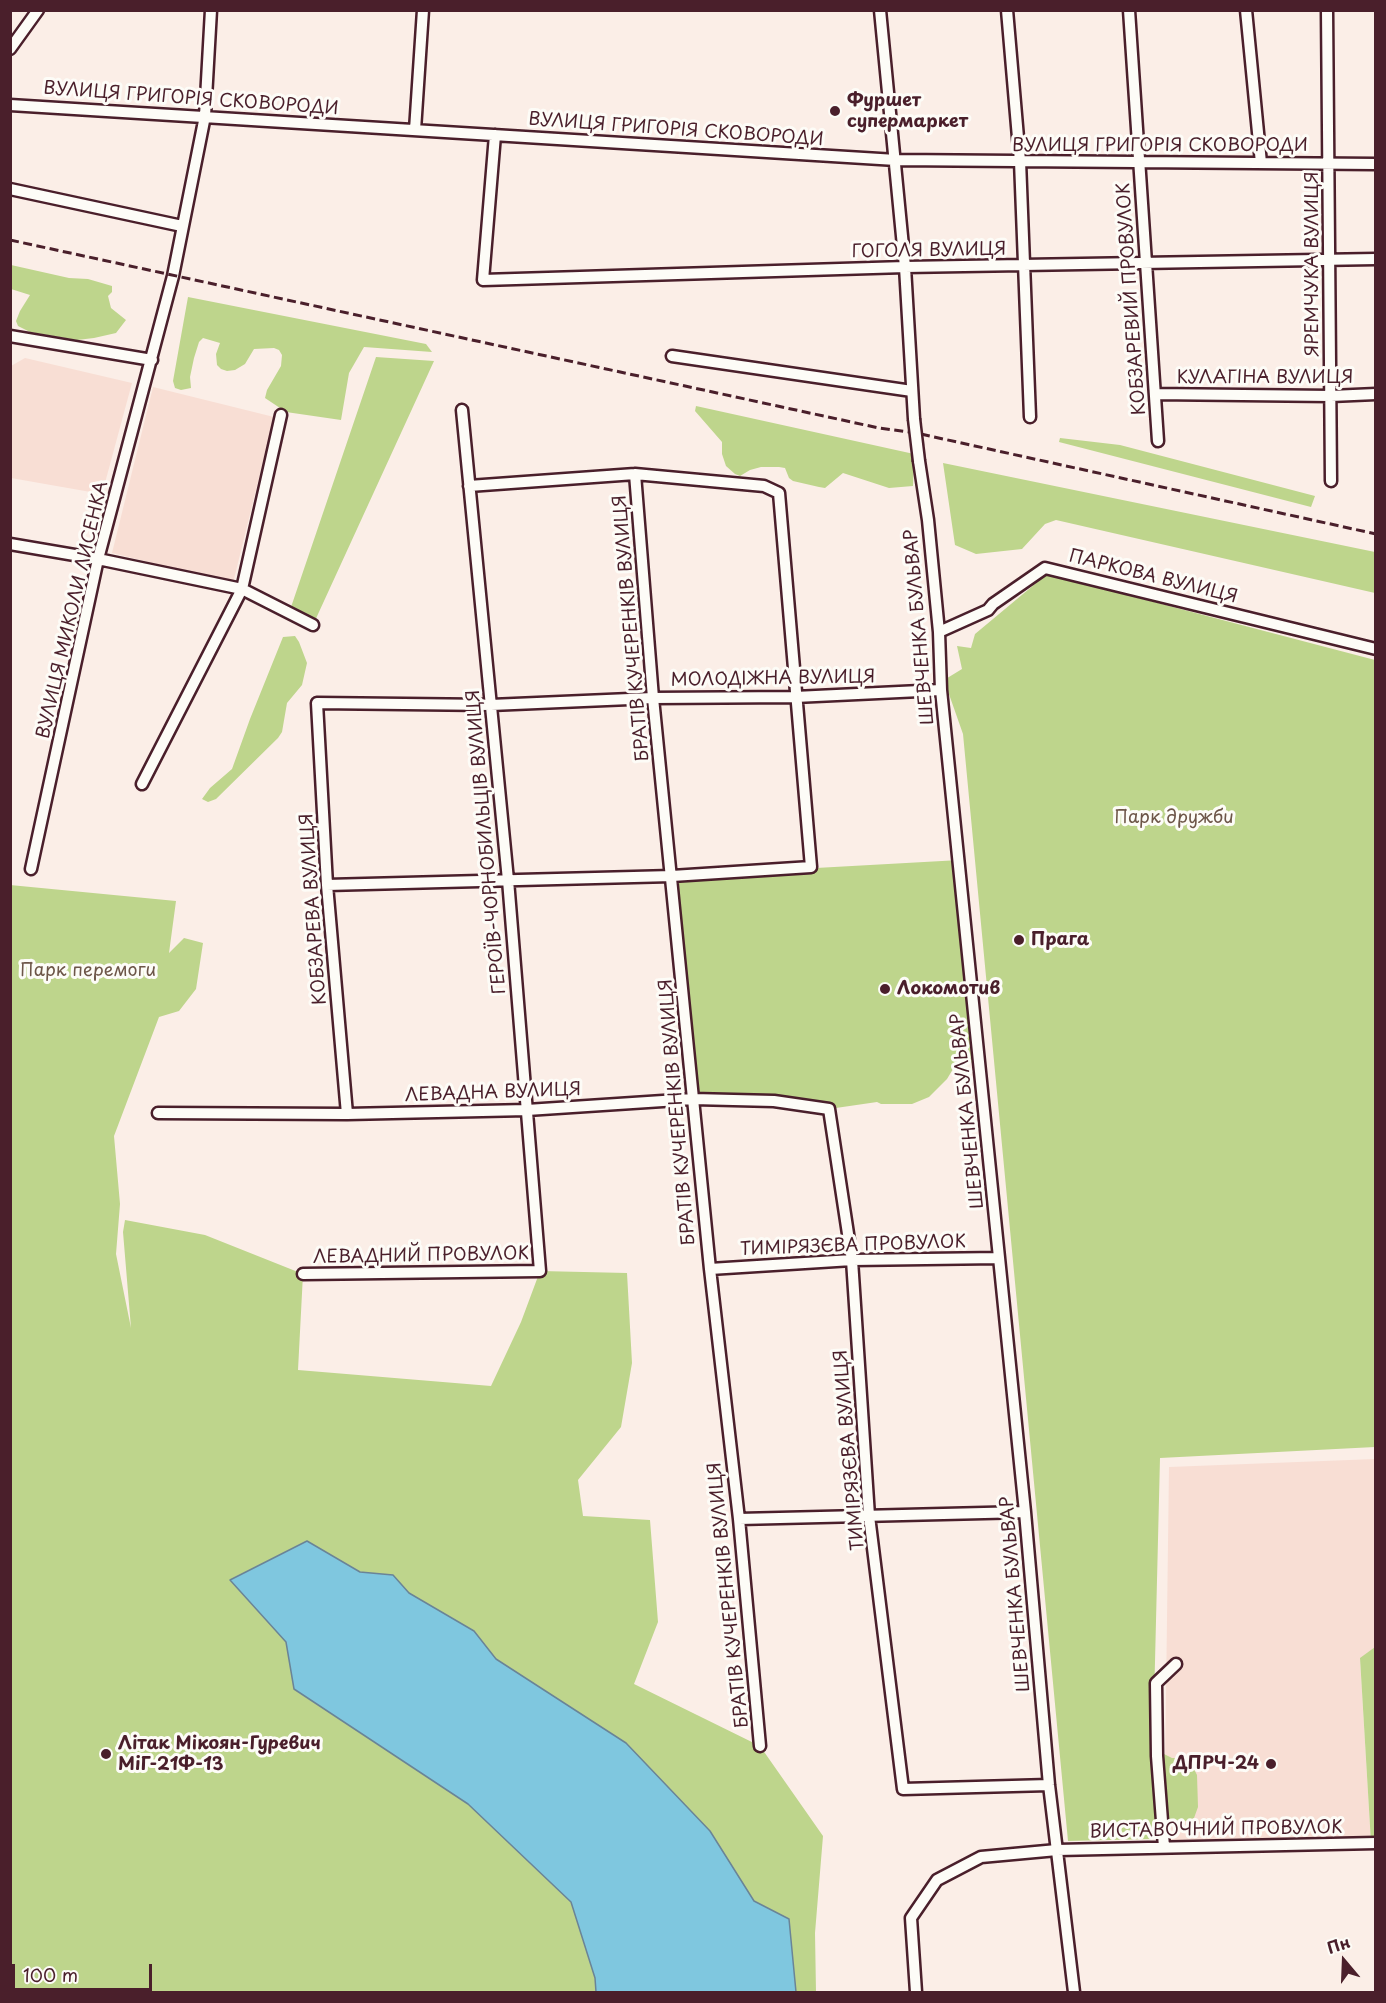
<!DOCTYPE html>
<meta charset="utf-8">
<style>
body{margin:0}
#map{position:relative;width:1386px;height:2003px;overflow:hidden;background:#fbeee7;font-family:"Playpen Sans",sans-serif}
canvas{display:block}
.frame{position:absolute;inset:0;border:12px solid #4a1f2b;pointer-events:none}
.north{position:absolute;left:1314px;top:1931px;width:60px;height:60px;-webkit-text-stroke:4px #fdfcf7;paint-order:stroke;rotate:341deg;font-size:16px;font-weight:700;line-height:24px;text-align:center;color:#4a1f2b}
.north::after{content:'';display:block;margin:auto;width:21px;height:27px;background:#4a1f2b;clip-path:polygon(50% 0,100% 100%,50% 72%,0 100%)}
.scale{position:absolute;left:12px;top:1964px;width:140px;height:27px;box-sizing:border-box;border:3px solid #4a1f2b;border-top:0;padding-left:8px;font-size:18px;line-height:21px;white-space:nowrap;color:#4a1f2b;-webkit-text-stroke:4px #fdfcf7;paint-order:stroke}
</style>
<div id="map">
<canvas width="1386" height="2003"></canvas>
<div class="frame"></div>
<div class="north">Пн</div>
<div class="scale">100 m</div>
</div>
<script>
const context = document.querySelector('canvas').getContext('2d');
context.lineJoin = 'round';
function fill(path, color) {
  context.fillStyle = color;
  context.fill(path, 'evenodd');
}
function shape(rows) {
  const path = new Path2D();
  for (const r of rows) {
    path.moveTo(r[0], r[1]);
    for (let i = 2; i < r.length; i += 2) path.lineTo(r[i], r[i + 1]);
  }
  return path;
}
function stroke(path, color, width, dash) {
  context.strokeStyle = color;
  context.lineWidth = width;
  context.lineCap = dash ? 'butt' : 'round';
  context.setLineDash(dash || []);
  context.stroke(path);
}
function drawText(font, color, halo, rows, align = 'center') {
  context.font = font + ' "Playpen Sans",sans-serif';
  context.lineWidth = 6;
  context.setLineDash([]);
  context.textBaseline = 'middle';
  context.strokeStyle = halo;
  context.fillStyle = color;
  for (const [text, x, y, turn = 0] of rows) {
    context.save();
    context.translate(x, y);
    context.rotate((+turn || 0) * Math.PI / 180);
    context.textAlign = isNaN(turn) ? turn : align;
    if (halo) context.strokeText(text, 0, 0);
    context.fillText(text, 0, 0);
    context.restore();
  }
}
fill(shape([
 [25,358,132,383,102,494,11,478,11,366],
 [153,387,274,417,233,583,112,553],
 [1375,1459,1375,1647,1360,1659,1371,1843,1164,1847,1169,1467]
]), '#f8ded4');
fill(shape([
 [11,265,69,278,88,279,112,286,112,292,108,296,111,308,126,320,116,333,94,338,77,340,30,332,18,326,16,321,20,311,30,295,11,289],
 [188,297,426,344,432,352,364,347,349,373,341,420,286,412,265,398,267,390,281,366,282,355,279,350,274,348,254,349,245,364,235,370,227,371,221,369,217,365,216,354,220,343,203,338,199,342,194,358,190,377,191,388,181,390,175,388,173,381],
 [376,357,434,361,313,625,289,613],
 [696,406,914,454,913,486,889,488,843,473,825,488,819,487,793,481,789,478,785,468,779,467,761,467,750,470,740,476,735,474,726,466,722,454,722,442,695,411],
 [1060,438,1120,445,1315,496,1311,507,1059,442],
 [943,463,1375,552,1375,593,1056,520,1045,524,1022,549,976,554,955,545],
 [1047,574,1375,660,1375,1447,1160,1458,1153,1743,1162,1753,1172,1758,1183,1758,1192,1765,1197,1775,1198,1807,1194,1818,1183,1822,1152,1824,1151,1839,1068,1841,963,734,944,680,962,669,957,646,971,648,975,634],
 [295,636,299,642,307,663,302,685,287,703,282,732,278,738,216,799,208,802,202,799,210,788,232,769,250,719,283,637],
 [960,860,980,1062,953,1063,953,1069,947,1079,929,1097,912,1104,881,1104,877,1102,829,1109,693,1099,672,876],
 [10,885,176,901,169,953,184,938,203,943,196,989,179,1011,159,1017,114,1136,120,1204,116,1254,131,1328,123,1232,125,1220,205,1235,303,1274,298,1370,491,1386,521,1322,540,1271,627,1273,632,1363,621,1427,578,1480,583,1516,650,1520,658,1622,634,1684,760,1746,823,1836,815,1933,816,1992,11,1992],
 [1375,1647,1375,1843,1371,1843,1360,1658]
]), '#bed58c');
const water = shape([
 [307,1541,360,1572,393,1575,409,1593,474,1631,496,1659,626,1743,710,1831,754,1901,789,1919,796,1992,596,1992,595,1978,571,1902,468,1804,294,1689,286,1642,230,1580,307,1541]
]);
fill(water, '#7fc7df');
stroke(water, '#6a8497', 1.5);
const minor = shape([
 [880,10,905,267,914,419],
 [1007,10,1020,161,1030,417],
 [1129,10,1158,441],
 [1246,10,1261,163],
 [1327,10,1331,481],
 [10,49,38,10],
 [10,105,896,160,1376,164],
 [415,130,423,10],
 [495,135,483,280,905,267,1376,259],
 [10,189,182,226],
 [10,336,152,360],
 [672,356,912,391],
 [1155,394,1331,396,1376,394],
 [919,461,928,520,939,632,941,690,1025,1512,1049,1785,1074,1992],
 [635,474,653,698,710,1269,739,1519,760,1746],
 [10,544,98,559,242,589,313,625],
 [939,632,988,610,993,604,1045,568,1376,649],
 [142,784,242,589,281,415],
 [31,869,98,559,173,276,205,116,211,10],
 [327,885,672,876,811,867,779,493,764,486,635,474,469,486],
 [158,1113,347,1114,527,1110,693,1099,774,1101,829,1109,852,1260,869,1516,903,1789,1049,1785],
 [347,1114,327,885,317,703,491,705,653,698,795,697,941,690],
 [710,1269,852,1260,999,1258],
 [303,1274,540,1271,508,880,462,410],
 [739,1519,1025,1512],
 [1164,1847,1157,1756,1156,1683,1176,1664],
 [916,1992,911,1918,937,1880,981,1857,1057,1850,1376,1843]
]);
stroke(minor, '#4a1f2b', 15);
stroke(minor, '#fdfcf7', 10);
stroke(shape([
 [10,240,879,428,916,433,1376,534]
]), '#4a1f2b', 3, [9, 4.5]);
const minorBridge = shape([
 [914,419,919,461]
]);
stroke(minorBridge, '#4a1f2b', 15, []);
stroke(minorBridge, '#fdfcf7', 10);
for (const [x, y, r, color] of [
 [835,111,6,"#4a1f2b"],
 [1019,940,6,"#4a1f2b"],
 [885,989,6,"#4a1f2b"],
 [106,1754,6,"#4a1f2b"],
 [1271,1764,6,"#4a1f2b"]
]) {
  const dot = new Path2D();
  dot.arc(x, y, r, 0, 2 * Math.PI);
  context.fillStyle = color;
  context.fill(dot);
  stroke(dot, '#fdfcf7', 2);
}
drawText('18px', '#4a1f2b', '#fdfcf7', [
 ["ВУЛИЦЯ ГРИГОРІЯ СКОВОРОДИ",191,99,4],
 ["ВУЛИЦЯ ГРИГОРІЯ СКОВОРОДИ",676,130,4],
 ["ВУЛИЦЯ ГРИГОРІЯ СКОВОРОДИ",1160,146],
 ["ГОГОЛЯ ВУЛИЦЯ",929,251,-1],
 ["ЯРЕМЧУКА ВУЛИЦЯ",1313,264,-90],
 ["КОБЗАРЕВИЙ ПРОВУЛОК",1132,299,-94],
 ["КУЛАГІНА ВУЛИЦЯ",1265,378],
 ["ПАРКОВА ВУЛИЦЯ",1153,577,14],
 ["ВУЛИЦЯ МИКОЛИ ЛИСЕНКА",73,610,-77],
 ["ШЕВЧЕНКА БУЛЬВАР",920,627,-95],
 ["БРАТІВ КУЧЕРЕНКІВ ВУЛИЦЯ",632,628,-95],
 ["МОЛОДІЖНА ВУЛИЦЯ",773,679,-1],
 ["ГЕРОЇВ-ЧОРНОБИЛЬЦІВ ВУЛИЦЯ",487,842,-95],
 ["КОБЗАРЕВА ВУЛИЦЯ",314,909,-94],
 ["ЛЕВАДНА ВУЛИЦЯ",493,1093,-2],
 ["ШЕВЧЕНКА БУЛЬВАР",968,1111,-96],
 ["БРАТІВ КУЧЕРЕНКІВ ВУЛИЦЯ",678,1112,-95],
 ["ТИМІРЯЗЄВА ПРОВУЛОК",853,1246,-2],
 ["ЛЕВАДНИЙ ПРОВУЛОК",421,1256,-1],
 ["ТИМІРЯЗЄВА ВУЛИЦЯ",850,1450,-95],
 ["ШЕВЧЕНКА БУЛЬВАР",1016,1594,-95],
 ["БРАТІВ КУЧЕРЕНКІВ ВУЛИЦЯ",729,1595,-96],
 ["ВИСТАВОЧНИЙ ПРОВУЛОК",1216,1830,-1]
]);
drawText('bold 18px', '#4a1f2b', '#fdfcf7', [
 ["Фуршет",847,101],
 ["супермаркет",847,122],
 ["Прага",1031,940],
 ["Локомотив",897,989],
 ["Літак Мікоян-Гуревич",118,1744],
 ["МiГ-21Ф-13",118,1765],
 ["ДПРЧ-24",1259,1764,"right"]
], 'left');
drawText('18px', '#6d5648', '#fdfcf7', [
 ["Парк дружби",1174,818],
 ["Парк перемоги",88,971]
]);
</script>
